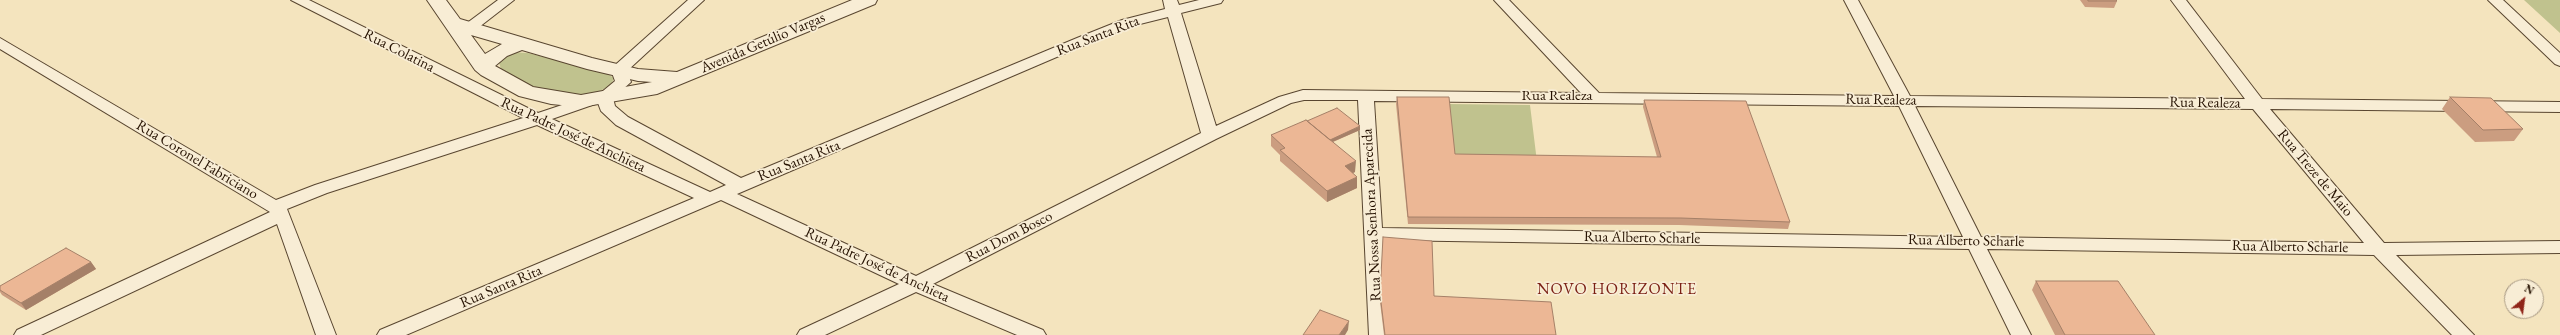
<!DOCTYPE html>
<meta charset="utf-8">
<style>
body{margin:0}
#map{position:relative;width:2560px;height:335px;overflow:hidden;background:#f4e4be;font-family:"EB Garamond",serif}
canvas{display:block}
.north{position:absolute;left:2504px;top:279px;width:40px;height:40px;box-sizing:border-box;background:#f8edd5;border:1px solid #a49580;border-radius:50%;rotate:29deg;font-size:11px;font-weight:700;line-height:16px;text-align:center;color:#251100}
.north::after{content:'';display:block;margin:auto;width:14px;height:18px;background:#8f2418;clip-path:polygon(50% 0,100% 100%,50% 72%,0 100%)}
</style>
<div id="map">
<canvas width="2560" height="335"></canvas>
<div class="north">N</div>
</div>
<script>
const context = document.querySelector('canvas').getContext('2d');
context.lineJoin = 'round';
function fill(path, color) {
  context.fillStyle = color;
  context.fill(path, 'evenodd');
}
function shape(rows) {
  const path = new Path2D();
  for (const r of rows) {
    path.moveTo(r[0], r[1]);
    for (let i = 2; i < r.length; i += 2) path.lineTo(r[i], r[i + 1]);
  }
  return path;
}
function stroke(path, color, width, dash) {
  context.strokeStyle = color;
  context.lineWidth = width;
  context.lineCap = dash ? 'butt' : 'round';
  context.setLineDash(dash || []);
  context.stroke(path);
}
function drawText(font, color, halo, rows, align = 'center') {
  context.font = font + ' "EB Garamond",serif';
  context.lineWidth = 3.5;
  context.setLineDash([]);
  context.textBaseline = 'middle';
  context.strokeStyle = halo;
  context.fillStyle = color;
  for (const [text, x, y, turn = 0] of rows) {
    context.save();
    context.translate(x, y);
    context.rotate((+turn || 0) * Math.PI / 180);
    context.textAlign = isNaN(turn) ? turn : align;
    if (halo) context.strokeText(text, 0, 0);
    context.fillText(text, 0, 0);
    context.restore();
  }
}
fill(shape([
 [2525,0,2560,0,2560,33,2524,0],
 [513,52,528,53,605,72,614,78,611,85,593,95,560,95,517,81,501,69,499,63,501,59],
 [1448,104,1530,105,1537,162,1454,161]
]), '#c0c28e');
const minor = shape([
 [291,0,309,0,538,113,586,97,597,96,615,81,611,70,613,67,688,0,704,0,627,71,631,82,613,98,615,106,628,117,741,178,1077,38,1122,20,1165,9,1163,0,1177,0,1179,5,1199,0,1223,0,1221,3,1181,13,1216,126,1279,97,1303,90,1581,93,1494,0,1509,0,1599,93,1894,96,1844,0,1858,0,1910,96,2245,99,2171,0,2186,0,2262,99,2560,102,2560,112,2270,109,2384,243,2560,241,2560,253,2396,255,2474,335,2452,335,2374,255,1987,249,2031,335,2011,335,1969,249,1383,240,1389,335,1369,335,1358,100,1304,100,1291,103,1216,139,933,284,1043,330,1046,335,1017,335,916,292,825,335,797,335,800,330,899,284,721,200,406,335,377,335,380,330,694,198,537,125,327,193,287,209,336,335,316,335,277,224,41,335,14,335,17,330,270,212,0,49,0,38,276,200,315,185,523,118,291,0],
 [1168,17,1201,133,916,276,737,194,1087,44,1132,26,1168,17],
 [1374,101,1899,106,1963,237,1382,228,1374,101],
 [598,103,601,111,616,125,726,185,710,192,552,119,598,103],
 [1915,106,2253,109,2364,243,1981,237,1915,106],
 [498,0,514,0,465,38,455,38,452,35,455,32,498,0],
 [2488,0,2503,0,2560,53,2560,66,2555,64,2488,0]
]);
const tertiary = shape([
 [427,0,446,0,460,19,592,58,638,69,677,72,852,0,877,0,875,4,657,94,581,107,551,104,519,96,481,75,475,70,427,0],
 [471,35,502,44,485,54,471,35],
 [522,50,587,69,638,81,652,82,581,95,533,87,495,66,507,56,522,50]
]);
stroke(minor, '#594630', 2);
stroke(tertiary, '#594630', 2);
fill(minor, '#f8edd5');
fill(tertiary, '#f8edd5');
fill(shape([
 [2080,0,2116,0,2117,1,2114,8,2085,7],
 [1397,97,1455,154,1657,157,1643,107,1644,100,1790,222,1788,229,1679,225,1408,224,1396,104],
 [2450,97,2523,129,2514,141,2475,142,2442,109],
 [1307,121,1360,130,1333,142,1355,172,1353,173,1357,188,1327,202,1280,161,1280,155,1271,146,1271,135],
 [1383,237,1434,296,1556,335,1384,335,1380,302],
 [91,262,96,269,26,310,2,295,0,292,0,286],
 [2036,281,2155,335,2055,335,2032,290]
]), '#cb9d80');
fill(shape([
 [1360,126,1360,130,1330,143,1330,140],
 [1356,161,1355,172,1344,177,1345,166],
 [1357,177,1357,188,1327,202,1327,191],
 [91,262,96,269,26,310,21,303],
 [1349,321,1348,330,1345,335,1339,335]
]), '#a58068');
const building = shape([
 [2088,0,2116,0,2117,1,2088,1,2088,0],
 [1397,97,1449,97,1455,154,1661,157,1644,100,1746,101,1790,222,1681,218,1408,217,1397,97],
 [2450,97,2491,98,2523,129,2483,130,2450,97],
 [1337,108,1360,126,1330,140,1307,121,1337,108],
 [1306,120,1356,161,1345,166,1357,177,1327,191,1280,150,1285,148,1271,135,1306,120],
 [1383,237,1432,241,1434,296,1551,302,1556,335,1385,335,1380,294,1383,237],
 [66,248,91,262,21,303,0,290,0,286,66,248],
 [2036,281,2118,281,2155,335,2065,335,2036,281],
 [1320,310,1349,321,1339,335,1303,335,1320,310]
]);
fill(building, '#ecb795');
stroke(building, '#a58068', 1);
drawText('15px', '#251100', '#f8edd5', [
 ["Rua Santa Rita",1098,36,-21],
 ["Avenida Getúlio Vargas",763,43,-23],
 ["Rua Colatina",399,51,27],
 ["Rua Realeza",1557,96],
 ["Rua Realeza",1881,100,1],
 ["Rua Realeza",2205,103,1],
 ["Rua Padre José de Anchieta",573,135,25],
 ["Rua Coronel Fabriciano",197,160,31],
 ["Rua Santa Rita",799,161,-22],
 ["Rua Treze de Maio",2315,173,50],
 ["Rua Nossa Senhora Aparecida",1372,215,-93],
 ["Rua Dom Bosco",1009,237,-27],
 ["Rua Alberto Scharle",1642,238,1],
 ["Rua Alberto Scharle",1966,241,1],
 ["Rua Alberto Scharle",2290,247,1],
 ["Rua Padre José de Anchieta",877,265,25],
 ["Rua Santa Rita",501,287,-23]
]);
context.letterSpacing = '1px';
drawText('16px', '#7a1f14', '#f8edd5', [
 ["NOVO HORIZONTE",1617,290]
]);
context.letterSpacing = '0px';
</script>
